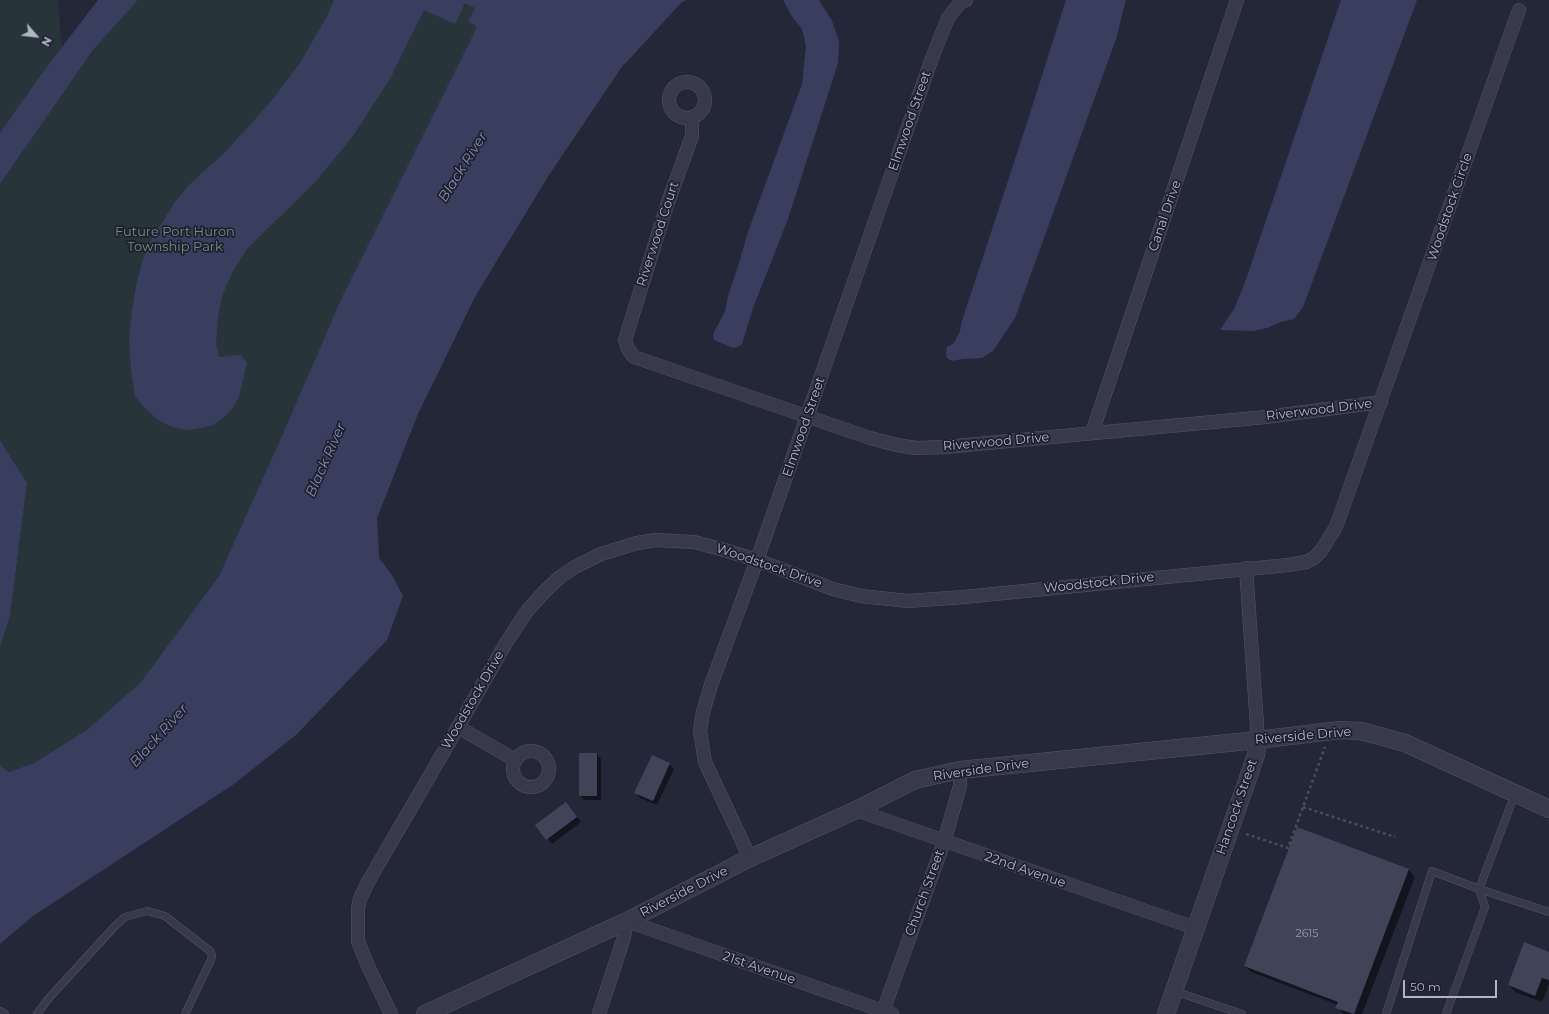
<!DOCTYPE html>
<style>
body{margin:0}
#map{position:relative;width:1549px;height:1014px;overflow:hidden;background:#242738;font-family:Montserrat,sans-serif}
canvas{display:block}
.north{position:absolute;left:16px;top:16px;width:40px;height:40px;-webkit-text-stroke:3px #1d1f2e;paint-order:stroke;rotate:118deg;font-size:11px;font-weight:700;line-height:16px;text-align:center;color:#b3b5c5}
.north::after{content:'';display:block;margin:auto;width:14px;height:18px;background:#b3b5c5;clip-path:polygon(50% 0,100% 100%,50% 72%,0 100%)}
.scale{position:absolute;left:1403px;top:980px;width:94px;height:18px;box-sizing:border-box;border:2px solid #b3b5c5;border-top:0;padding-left:5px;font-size:12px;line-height:14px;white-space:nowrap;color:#b3b5c5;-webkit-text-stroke:3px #1d1f2e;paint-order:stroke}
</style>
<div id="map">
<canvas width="1549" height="1014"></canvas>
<div class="north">N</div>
<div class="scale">50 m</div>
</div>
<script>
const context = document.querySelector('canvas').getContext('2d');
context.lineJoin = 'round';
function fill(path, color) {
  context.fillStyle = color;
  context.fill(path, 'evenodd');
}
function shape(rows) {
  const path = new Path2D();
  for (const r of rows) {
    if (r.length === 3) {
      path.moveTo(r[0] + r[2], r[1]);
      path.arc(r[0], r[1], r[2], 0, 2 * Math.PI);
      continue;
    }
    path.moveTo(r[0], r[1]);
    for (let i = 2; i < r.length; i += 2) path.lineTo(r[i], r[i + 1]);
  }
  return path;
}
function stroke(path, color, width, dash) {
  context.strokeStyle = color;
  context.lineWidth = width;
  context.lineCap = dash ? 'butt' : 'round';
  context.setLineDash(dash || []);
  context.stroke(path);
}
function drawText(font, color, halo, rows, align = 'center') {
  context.font = font + ' Montserrat,sans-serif';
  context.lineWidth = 3.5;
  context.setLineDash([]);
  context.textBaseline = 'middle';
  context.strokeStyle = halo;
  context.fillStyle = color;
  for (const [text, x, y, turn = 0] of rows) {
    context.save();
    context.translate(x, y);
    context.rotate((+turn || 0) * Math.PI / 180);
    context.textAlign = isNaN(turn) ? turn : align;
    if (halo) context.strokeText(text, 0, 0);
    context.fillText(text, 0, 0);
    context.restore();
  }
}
fill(shape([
 [0,0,58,0,62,47,42,73,0,133],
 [138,0,494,0,477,27,342,297,284,431,219,576,141,682,88,729,34,763,9,772,0,766,0,647,10,616,27,483,0,440,0,184,93,50]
]), '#27343a');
fill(shape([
 [98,0,138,0,93,50,0,184,0,133,42,73],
 [334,0,686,0,681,3,621,68,549,175,476,295,418,414,377,518,379,558,392,575,403,596,387,640,297,734,234,784,33,916,0,944,0,766,9,772,34,763,88,729,141,682,219,576,284,431,342,297,477,27,468,21,475,8,465,3,455,24,424,10,391,77,353,136,316,181,247,249,233,271,222,296,218,317,216,343,219,357,241,355,247,363,239,397,233,408,224,417,213,425,202,428,187,430,172,427,158,420,143,406,135,396,131,370,129,338,132,310,136,286,143,259,151,240,175,202,189,185,223,154,251,124,272,100,300,63,327,16],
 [783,0,819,0,832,21,839,41,838,63,788,219,753,308,742,344,738,347,733,348,714,340,713,334,725,311,728,296,739,263,748,232,802,84,806,46,802,29,793,18],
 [1066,0,1126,0,1116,39,1015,318,993,351,982,358,962,359,952,361,947,358,946,353,947,347,954,343,960,331,962,321,1025,129],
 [1341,0,1417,0,1303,307,1294,319,1281,322,1267,328,1253,331,1220,330,1234,309,1244,285],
 [0,440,27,483,10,616,0,647]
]), '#3a3e5e');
fill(shape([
 [597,754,601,759,601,800,584,800,580,795],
 [669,764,674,769,657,805,640,798,636,793],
 [566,803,581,822,552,844,536,825],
 [1298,828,1409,870,1415,877,1362,1014,1343,1014,1337,1007,1338,1005,1251,972,1245,966],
 [1549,953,1549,984,1542,1002,1515,992,1509,985]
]), '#0007');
fill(shape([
 [579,753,597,753,597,796,579,796],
 [652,755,670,763,653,801,634,793],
 [566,802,577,817,546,840,535,825],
 [1297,827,1409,869,1354,1014,1335,1008,1338,1002,1244,966],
 [1524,942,1549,952,1549,980,1542,978,1535,996,1508,985]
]), '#414458');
const service = shape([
 [1174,991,1242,1014],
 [0,1011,5,1014],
 [37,1014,49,998,116,925,125,917,147,911,165,916,210,951,212,955,211,960,185,1014],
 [1386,1014,1432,871,1479,889,1549,912],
 [1446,1014,1485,907,1479,889,1515,794]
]);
const minor = shape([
 [687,100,18],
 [692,118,692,136,667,205,625,340,628,349,634,357,870,438,897,445,916,448,945,447,1266,417,1381,402],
 [1092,433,1237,0],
 [1246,568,1258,740],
 [458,727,515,760],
 [531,769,18],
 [856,810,1195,928],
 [750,858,705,762,700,731,703,712,711,685,757,560,932,58,948,18,960,3,966,0],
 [391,1014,367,964,358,941,358,908,360,899,368,882,458,727,506,643,527,611,546,590,560,577,575,567,601,554,637,543,656,540,694,542,721,549,757,560,833,589,861,596,908,601,964,597,1288,565,1306,562,1314,558,1321,551,1336,527,1519,10],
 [599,1014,624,937,627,921,892,1014],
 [882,1014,944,842,960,786,960,770]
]);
const tertiary = shape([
 [425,1014,627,921,750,858,856,810,915,780,960,770,1258,740,1340,730,1361,731,1405,743,1549,809],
 [1166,1014,1256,755,1258,740]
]);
stroke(service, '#535564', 8);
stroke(minor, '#535564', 14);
stroke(tertiary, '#535564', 18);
stroke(shape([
 [1303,807,1395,837],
 [1246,834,1288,848,1325,747]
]), '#444f57', 2.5, [3, 3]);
stroke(service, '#383a49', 7);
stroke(minor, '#383a49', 13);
stroke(tertiary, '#383a49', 17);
drawText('11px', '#9699aa', null, [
 ["2615",1307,934]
]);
drawText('13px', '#b3b5c5', '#1d1f2e', [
 ["Elmwood Street",910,121,-71],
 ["Woodstock Circle",1450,207,-71],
 ["Canal Drive",1165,216,-71],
 ["Riverwood Court",658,234,-72],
 ["Riverwood Drive",1319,410,-7],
 ["Elmwood Street",804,427,-71],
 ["Riverwood Drive",996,442,-5],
 ["Woodstock Drive",769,566,19],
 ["Woodstock Drive",1099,583,-6],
 ["Woodstock Drive",473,700,-60],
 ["Riverside Drive",1303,736,-5],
 ["Riverside Drive",981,770,-8],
 ["Hancock Street",1237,807,-71],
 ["22nd Avenue",1025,870,19],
 ["Riverside Drive",684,892,-27],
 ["Church Street",925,893,-70],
 ["21st Avenue",759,968,19]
]);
drawText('13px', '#6c9381', '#1d1f2e', [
 ["Future Port Huron",175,232],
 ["Township Park",175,247]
]);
drawText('italic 14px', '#858bae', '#1d1f2e', [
 ["Black River",463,167,-58],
 ["Black River",326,460,-66],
 ["Black River",159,736,-48]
]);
</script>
